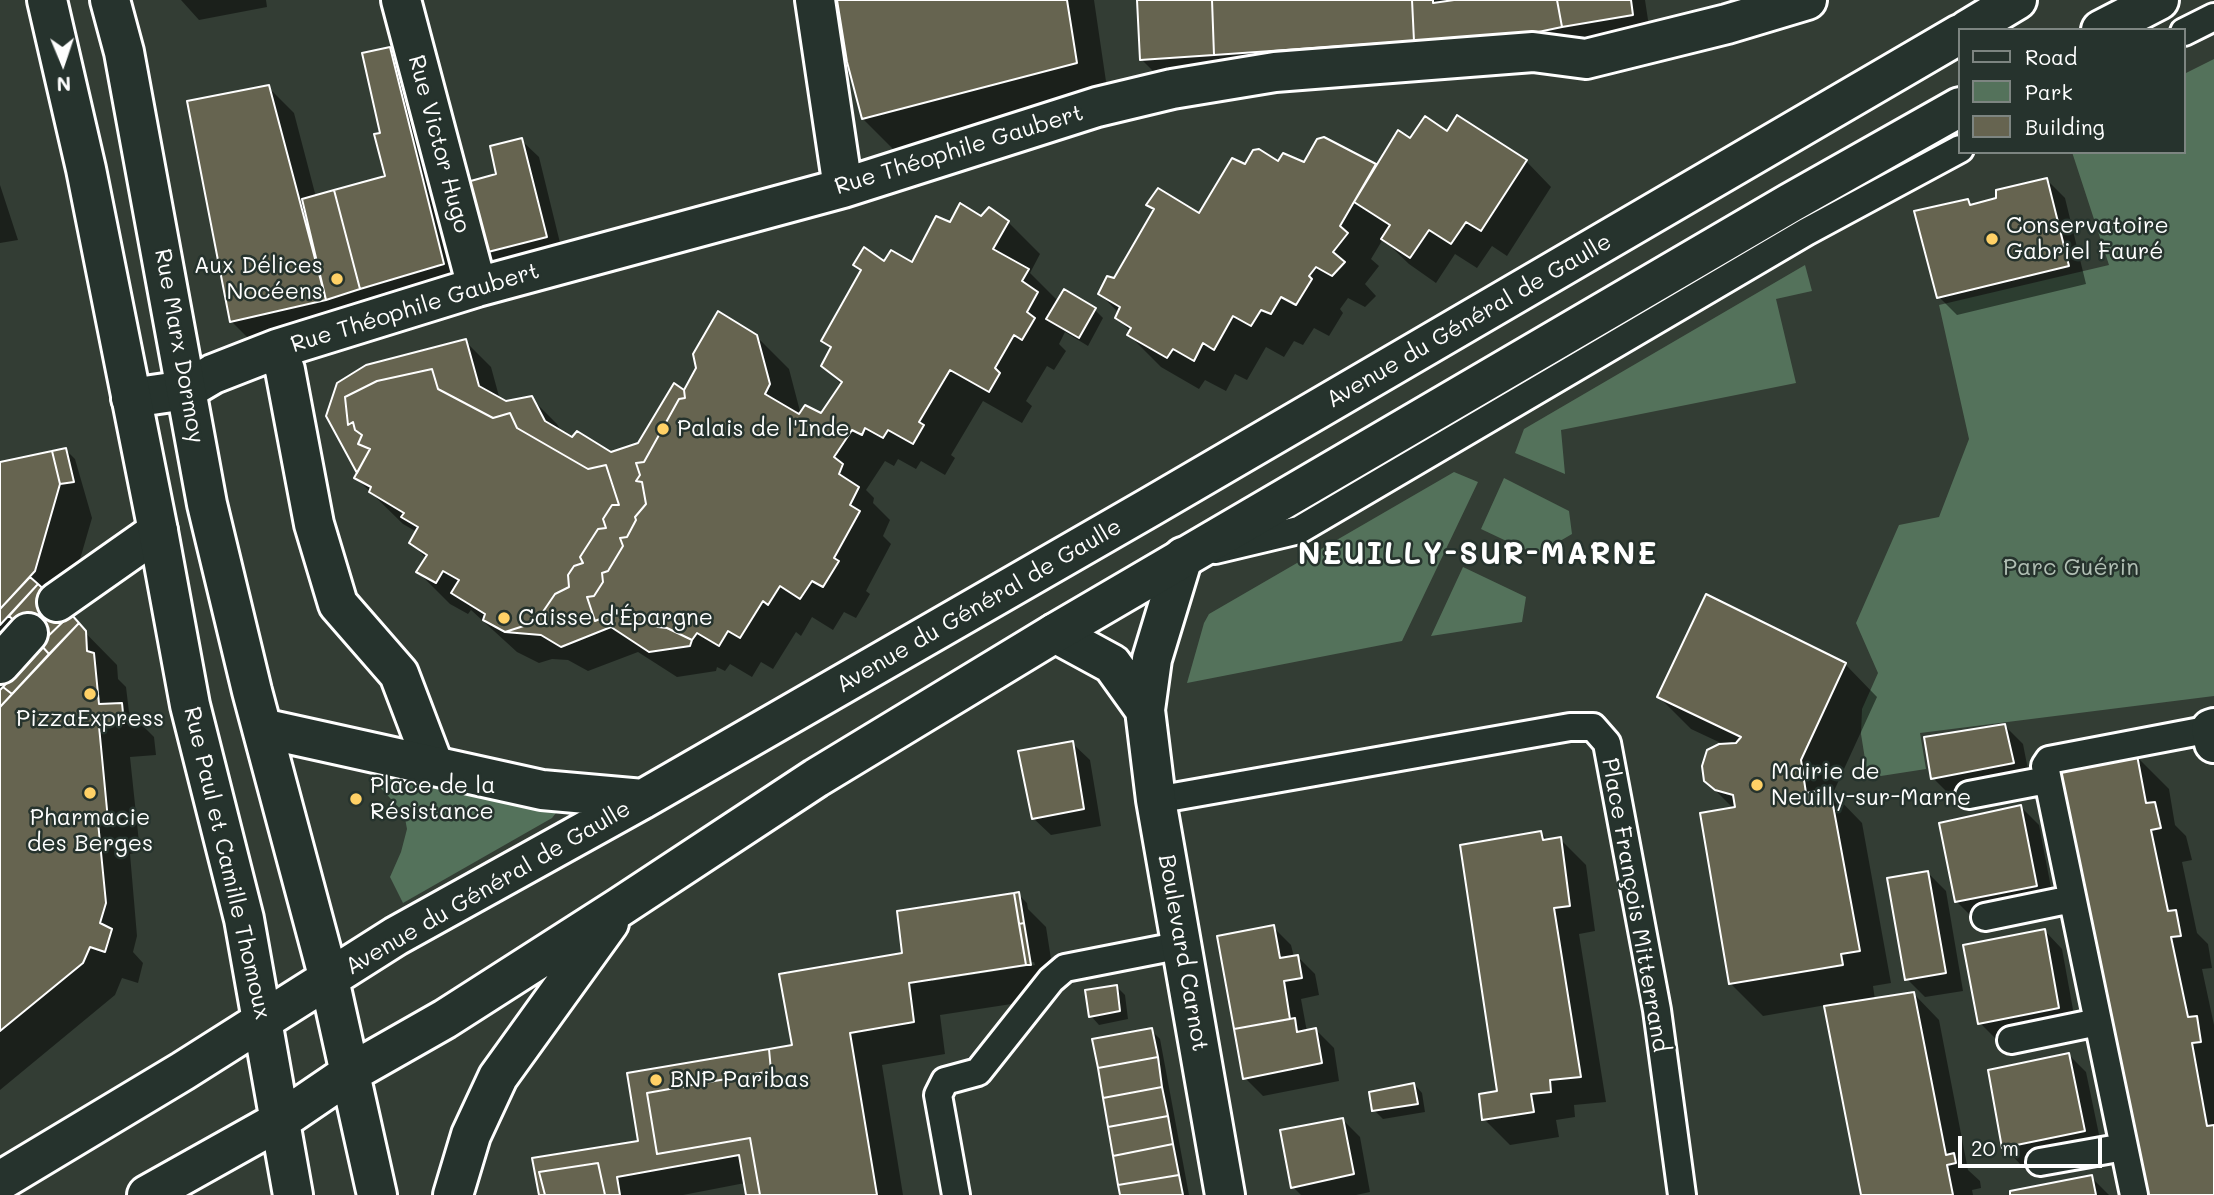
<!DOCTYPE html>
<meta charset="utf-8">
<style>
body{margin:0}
#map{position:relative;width:2214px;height:1195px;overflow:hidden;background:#333d34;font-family:Mali,sans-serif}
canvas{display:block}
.legend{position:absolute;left:1958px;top:28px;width:228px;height:126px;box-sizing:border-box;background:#26332d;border:2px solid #7d8581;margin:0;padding:9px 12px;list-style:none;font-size:21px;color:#fff}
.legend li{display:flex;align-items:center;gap:14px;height:35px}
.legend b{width:35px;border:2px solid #7d8581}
.north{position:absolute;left:28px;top:28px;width:70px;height:70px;-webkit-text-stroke:5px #26332d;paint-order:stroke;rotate:178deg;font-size:19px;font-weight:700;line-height:28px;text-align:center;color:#fff}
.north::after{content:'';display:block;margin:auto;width:24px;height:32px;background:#fff;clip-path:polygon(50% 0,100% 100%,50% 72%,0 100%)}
.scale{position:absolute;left:1958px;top:1136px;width:144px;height:32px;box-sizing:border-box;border:4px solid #fff;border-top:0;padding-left:9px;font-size:21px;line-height:24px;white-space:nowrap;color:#fff;-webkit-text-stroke:5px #26332d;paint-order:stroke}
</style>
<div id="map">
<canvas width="2214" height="1195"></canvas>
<ul class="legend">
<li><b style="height:9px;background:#26332d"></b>Road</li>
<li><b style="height:19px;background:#54725b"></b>Park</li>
<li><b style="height:19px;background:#666450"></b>Building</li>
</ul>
<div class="north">N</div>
<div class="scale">20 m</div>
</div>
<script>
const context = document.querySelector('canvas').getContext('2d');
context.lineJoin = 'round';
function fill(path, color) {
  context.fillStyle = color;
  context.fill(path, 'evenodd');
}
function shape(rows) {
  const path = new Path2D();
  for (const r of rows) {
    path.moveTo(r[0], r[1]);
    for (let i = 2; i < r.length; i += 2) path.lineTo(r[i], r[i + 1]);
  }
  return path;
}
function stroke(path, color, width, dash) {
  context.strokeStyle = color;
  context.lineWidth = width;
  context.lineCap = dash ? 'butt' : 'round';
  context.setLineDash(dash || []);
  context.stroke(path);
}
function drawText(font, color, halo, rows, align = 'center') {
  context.font = font + ' Mali,sans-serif';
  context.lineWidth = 5;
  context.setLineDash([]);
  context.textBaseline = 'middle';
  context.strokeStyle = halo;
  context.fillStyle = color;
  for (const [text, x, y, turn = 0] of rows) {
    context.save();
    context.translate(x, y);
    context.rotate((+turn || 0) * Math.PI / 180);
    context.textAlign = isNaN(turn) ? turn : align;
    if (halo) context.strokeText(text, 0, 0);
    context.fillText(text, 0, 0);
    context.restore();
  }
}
fill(shape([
 [2214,59,2214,696,1920,733,1926,769,1868,778,1861,734,1862,709,1878,673,1856,623,1899,525,1939,517,1969,439,1939,305,2109,265,2072,152,2184,152,2184,74],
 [1805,265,1812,291,1776,299,1796,383,1561,430,1565,474,1515,453,1524,429],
 [1454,472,1478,482,1402,641,1187,683,1204,623,1209,614],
 [1504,478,1569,511,1572,534,1536,555,1481,529],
 [1463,567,1526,597,1522,622,1431,636],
 [380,771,555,811,556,813,552,818,403,903,390,877,401,852,407,829,404,813,376,783]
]), '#54725b');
fill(shape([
 [181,0,266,0,267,7,199,20],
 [838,0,1094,0,1108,95,895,151,863,119],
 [1139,0,1449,0,1449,2,1469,0,1645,0,1650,33,1542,52,1160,78,1142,60],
 [390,49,415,75,469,290,257,347,231,321,268,87,294,113,316,197,387,177,382,135],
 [1447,133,1526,161,1551,187,1507,256,1492,246,1477,268,1455,254,1436,283,1409,264,1383,239,1371,259,1379,266,1365,284,1376,296,1365,307,1348,298,1340,309,1343,313,1329,336,1314,328,1303,345,1294,341,1284,357,1266,347,1247,380,1235,374,1226,391,1205,380,1199,389,1161,367,1129,335,1131,332,1117,318,1119,313,1100,294,1115,280,1155,211,1148,205,1200,215,1246,166,1279,163,1375,166,1377,168,1411,140],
 [521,140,539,157,563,255,504,270,486,253,498,176],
 [2047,180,2065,198,2086,284,1957,315,1939,297,1968,201,1972,206,1997,200],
 [0,185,18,240,0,243],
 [981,219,1008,222,1040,254,1030,273,1058,301,1095,310,1103,318,1088,346,1065,332,1059,344,1066,351,1054,370,1047,366,1026,401,1032,406,1022,423,983,401,951,455,955,458,945,475,921,461,916,469,898,459,894,466,885,461,866,490,874,498,873,503,890,520,883,536,891,544,866,591,870,594,856,618,844,612,833,630,812,617,801,636,796,632,773,669,761,662,752,677,730,664,725,671,717,667,716,671,677,677,638,652,588,671,568,660,552,659,539,663,517,652,471,610,468,614,450,604,418,572,427,559,411,543,417,532,403,524,356,478,465,341,491,367,500,400,506,403,531,398,557,424,562,433,611,454,640,444,683,392,756,336,789,369,801,415,822,416,842,385,823,366,832,349,823,341,862,272,855,265,912,265,950,224],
 [66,450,75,459,92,518,67,604,62,609,117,665,118,679,126,687,129,712,154,737,156,755,130,757,140,852,130,854,137,936,133,952,143,963,138,983,122,978,115,995,0,1090,0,692,42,644,0,675,0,464],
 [1845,664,1877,697,1833,793,1862,823,1891,983,1873,986,1875,1000,1914,994,1939,1020,1968,1170,1980,1181,1981,1188,1972,1190,1973,1195,1862,1195,1826,1005,1763,1016,1730,983,1734,809,1705,780,1723,744,1691,729,1659,697],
 [2005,726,2023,744,2030,780,1951,796,1933,778],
 [1072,743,1090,760,1101,826,1051,835,1033,818],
 [2137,757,2169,789,2175,825,2186,836,2192,860,2182,862,2197,933,2208,944,2212,968,2202,969,2214,1025,2214,1195],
 [2021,807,2039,825,2054,903,1974,919,1956,901],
 [1541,833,1549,841,1560,839,1586,865,1595,931,1579,934,1606,1102,1574,1105,1575,1117,1556,1120,1559,1137,1510,1145,1484,1119,1500,1092],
 [1928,873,1946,891,1963,991,1925,997,1907,979],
 [1018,894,1027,903,1028,909,1046,927,1057,997,940,1015,945,1054,882,1065,903,1195,747,1195,745,1183,683,1195,541,1195,640,1142,794,1047,904,955],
 [1034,962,1035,965,932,981,932,978],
 [1273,927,1291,945,1294,957,1298,957,1315,974,1319,995,1301,999,1307,1032,1316,1030,1334,1048,1339,1081,1263,1096,1245,1078],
 [2045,931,2062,949,2076,1026,1998,1041,1980,1023],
 [1117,987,1125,995,1128,1019,1099,1025,1091,1016],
 [1151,1030,1160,1039,1189,1195,1122,1195],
 [2068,1054,2086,1072,2102,1149,2021,1165,2004,1147],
 [1414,1084,1422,1093,1425,1112,1383,1119,1374,1110],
 [1343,1120,1360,1137,1370,1192,1356,1195,1301,1195,1293,1187],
 [2091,1177,2109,1195,2012,1195]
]), '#0007');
const building = shape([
 [837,0,1067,0,1077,63,862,119,847,62,837,0],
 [1137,0,1212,0,1214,55,1140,60,1137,0],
 [1212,0,1412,0,1414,41,1214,55,1212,0],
 [1412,0,1433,0,1433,3,1454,0,1557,0,1562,27,1524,35,1414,41,1412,0],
 [1557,0,1631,0,1633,15,1562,27,1557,0],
 [390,47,444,264,360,289,334,190,385,176,374,134,380,133,362,53,390,47],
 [269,85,326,300,230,322,187,101,269,85],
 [1457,115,1527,160,1481,231,1466,222,1451,244,1429,230,1410,258,1381,239,1390,225,1354,202,1398,130,1410,138,1425,116,1447,131,1457,115],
 [1324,137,1376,164,1340,226,1348,233,1333,252,1345,262,1332,276,1316,267,1309,276,1312,279,1296,305,1281,297,1271,314,1261,310,1251,326,1233,316,1214,350,1203,343,1194,361,1173,349,1167,358,1127,335,1131,328,1115,318,1120,307,1098,294,1107,276,1114,278,1154,209,1146,205,1158,188,1199,213,1232,158,1245,164,1253,150,1259,149,1278,161,1283,153,1304,162,1317,139,1324,137],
 [522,138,547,237,484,253,467,182,496,174,490,146,522,138],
 [2047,178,2069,266,1937,298,1914,211,1968,199,1970,205,1996,198,1996,190,2047,178],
 [334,190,360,289,326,300,302,199,334,190],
 [960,203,981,216,989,207,1009,221,993,249,1029,269,1022,281,1038,292,1027,312,1035,318,1022,340,1014,335,995,368,1000,373,989,392,950,370,919,422,924,425,913,444,888,430,883,438,865,428,862,435,852,430,834,457,843,464,839,474,859,487,850,505,860,511,834,558,839,561,823,587,812,581,800,599,780,586,768,605,763,601,740,638,728,631,719,646,697,633,692,640,667,628,658,627,627,608,595,621,587,597,594,596,603,582,602,573,608,571,623,546,620,538,627,537,636,520,635,517,646,504,642,482,636,481,640,475,636,463,644,462,679,399,685,398,684,390,696,368,693,354,718,311,757,335,770,384,765,394,799,414,805,405,821,413,842,382,821,366,831,347,821,341,861,270,853,265,864,247,884,261,891,250,912,262,936,216,950,222,960,203],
 [1064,289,1096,308,1079,338,1046,319,1064,289],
 [466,339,479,386,506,401,532,396,545,421,572,437,577,431,611,452,638,443,674,383,684,390,685,398,679,399,644,462,636,463,640,475,636,481,642,482,646,504,635,517,636,520,627,537,620,538,623,546,608,571,602,573,603,582,594,596,587,597,595,621,627,608,658,627,667,628,692,640,690,646,649,652,611,627,561,647,541,635,505,632,536,622,555,594,569,587,568,575,574,566,583,563,580,557,598,529,606,528,603,519,612,505,619,505,606,465,588,469,517,428,510,413,493,418,438,389,432,369,377,381,345,397,348,425,353,422,355,430,362,435,358,444,370,449,357,473,326,416,337,383,366,365,466,339],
 [432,369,438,389,493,418,510,413,517,428,588,469,606,465,619,505,612,505,603,519,606,528,598,529,580,557,583,563,574,566,568,575,569,587,555,594,536,622,505,632,483,620,485,614,451,593,459,580,443,571,436,583,416,572,427,555,409,543,418,527,401,517,404,513,369,492,371,487,354,478,370,449,358,444,362,435,355,430,353,422,348,425,345,397,377,381,432,369],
 [66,448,74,482,60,484,52,451,66,448],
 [52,451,60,484,35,571,0,609,0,462,52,451],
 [30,577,38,584,0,625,0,609,30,577],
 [38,584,71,614,40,644,9,616,38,584],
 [1706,594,1846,663,1801,760,1806,793,1830,789,1860,951,1841,954,1843,965,1729,984,1700,813,1735,807,1733,795,1715,790,1704,781,1702,766,1707,750,1719,744,1736,743,1741,737,1657,697,1706,594],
 [71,614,79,623,49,654,40,644,71,614],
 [79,623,86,631,87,651,94,653,99,704,122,703,124,723,99,726,108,820,98,822,106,903,100,923,112,929,105,952,90,947,83,963,0,1031,0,707,79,623],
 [40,644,49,654,12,694,3,687,40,644],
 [3,687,12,694,0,707,0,690,3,687],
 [2005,724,2014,763,1931,779,1924,737,2005,724],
 [1073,741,1084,809,1032,819,1018,751,1073,741],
 [2137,755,2146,803,2155,802,2161,828,2151,830,2168,911,2176,910,2181,936,2171,937,2188,1017,2197,1016,2201,1042,2192,1043,2207,1126,2214,1125,2214,1195,2143,1195,2060,769,2137,755],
 [2021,805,2037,886,1955,902,1939,823,2021,805],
 [1541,831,1543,840,1561,837,1570,906,1554,908,1581,1077,1550,1080,1551,1092,1531,1094,1534,1112,1482,1120,1479,1094,1497,1091,1460,845,1541,831],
 [1928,871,1946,973,1905,980,1887,878,1928,871],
 [1019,892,1024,923,1019,924,1014,893,1019,892],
 [1014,893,1026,965,909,983,914,1022,850,1033,877,1195,760,1195,750,1138,657,1154,647,1093,771,1071,769,1049,792,1045,779,974,902,953,897,911,1014,893],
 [1024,923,1031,965,1026,965,1019,924,1024,923],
 [1274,925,1280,958,1298,955,1302,978,1284,981,1290,1019,1234,1029,1217,936,1274,925],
 [2045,929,2059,1008,1978,1024,1963,945,2045,929],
 [1117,985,1120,1011,1089,1017,1085,990,1117,985],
 [1914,992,1946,1155,1954,1153,1956,1163,1947,1165,1953,1195,1861,1195,1824,1006,1914,992],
 [1295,1018,1297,1032,1316,1028,1322,1063,1243,1079,1234,1029,1295,1018],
 [1152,1028,1158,1057,1098,1068,1092,1039,1152,1028],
 [769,1049,771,1071,647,1093,657,1154,750,1138,760,1195,746,1195,739,1155,617,1177,620,1195,605,1195,598,1163,539,1172,545,1195,539,1195,532,1158,638,1141,627,1073,769,1049],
 [2069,1053,2085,1131,2002,1148,1988,1070,2069,1053],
 [1158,1057,1162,1087,1103,1098,1098,1068,1158,1057],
 [1414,1083,1418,1104,1372,1111,1369,1092,1414,1083],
 [1162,1087,1168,1116,1108,1127,1103,1098,1162,1087],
 [1168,1116,1173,1144,1113,1156,1108,1127,1168,1116],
 [1343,1118,1354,1174,1291,1188,1280,1130,1343,1118],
 [1173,1144,1179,1175,1118,1185,1113,1156,1173,1144],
 [598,1163,605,1195,545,1195,539,1172,598,1163],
 [1179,1175,1183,1195,1120,1195,1118,1185,1179,1175],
 [2092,1175,2096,1195,2010,1195,2010,1191,2092,1175]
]);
fill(building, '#666450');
stroke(building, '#fff', 2);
const lane = shape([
 [2184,32,2214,17],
 [1215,550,1299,530,1806,232,1960,149],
 [1969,795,2047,780],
 [1156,800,1570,727,1593,727,1607,743,1657,1010,1682,1195],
 [1985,917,2072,899],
 [2011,1040,2098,1022],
 [2040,1162,2124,1147],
 [956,1195,938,1095,945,1081,978,1072,1051,980,1065,968,1182,945],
 [2134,1195,2045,766,2049,760,2211,729]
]);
const street = shape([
 [401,0,477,287],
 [815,0,843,188],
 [277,349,285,370,314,524,338,604,399,674,434,766],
 [131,398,186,390,213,374,277,349,477,287,843,188,1097,107,1172,89,1275,72,1443,59,1533,52,1586,59,1727,24,1807,0],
 [1183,557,1152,659,1145,710,1156,800,1225,1195],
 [57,602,158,531],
 [1055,633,1112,664,1145,710],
 [0,664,28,633],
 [2214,728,2211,729,2214,743]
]);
const primary = shape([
 [47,0,86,169,158,531,190,705,244,919,293,1195],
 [110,0,124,52,207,504,252,691,329,979,377,1195],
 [1967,30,2017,0],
 [2101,30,2159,0],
 [262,728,542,790,643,799],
 [0,1181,183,1071,396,936,643,799,1150,507,1960,34],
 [147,1195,281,1120,350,1073,445,1019,620,907,816,778,1055,633,1790,203,1960,107],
 [453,1195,471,1135,498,1077,609,923]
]);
stroke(lane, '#fff', 32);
stroke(street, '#fff', 44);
stroke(primary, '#fff', 44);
stroke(lane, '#26332d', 26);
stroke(street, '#26332d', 38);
stroke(primary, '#26332d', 38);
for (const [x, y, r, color] of [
 [1992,239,7,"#ffd166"],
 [337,279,7,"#ffd166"],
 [663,429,7,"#ffd166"],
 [504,618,7,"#ffd166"],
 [90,694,7,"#ffd166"],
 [1757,785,7,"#ffd166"],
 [90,793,7,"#ffd166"],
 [356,799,7,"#ffd166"],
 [656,1080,7,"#ffd166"]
]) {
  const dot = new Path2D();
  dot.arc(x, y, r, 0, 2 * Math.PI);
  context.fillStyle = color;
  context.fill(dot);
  stroke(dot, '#26332d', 2.5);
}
drawText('23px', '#fff', '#26332d', [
 ["Rue Victor Hugo",439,144,75],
 ["Rue Théophile Gaubert",959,150,-17],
 ["Rue Théophile Gaubert",415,308,-17],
 ["Avenue du Général de Gaulle",1469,321,-30],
 ["Rue Marx Dormoy",179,346,80],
 ["Avenue du Général de Gaulle",979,606,-30],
 ["Rue Paul et Camille Thomoux",227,863,77],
 ["Avenue du Général de Gaulle",488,888,-30],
 ["Place François Mitterrand",1635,905,80],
 ["Boulevard Carnot",1183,953,80]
]);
drawText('23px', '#fff', '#26332d', [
 ["Conservatoire",2006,226],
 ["Gabriel Fauré",2006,252],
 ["Aux Délices",323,266,"right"],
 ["Nocéens",323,292,"right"],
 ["Palais de l'Inde",677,429],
 ["Caisse d'Épargne",518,618],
 ["PizzaExpress",90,719,"center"],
 ["Mairie de",1771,772],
 ["Neuilly-sur-Marne",1771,798],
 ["Place de la",370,786],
 ["Résistance",370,812],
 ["Pharmacie",90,818,"center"],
 ["des Berges",90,844,"center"],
 ["BNP Paribas",670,1080]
], 'left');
drawText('23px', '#b2c0b5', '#26332d', [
 ["Parc Guérin",2071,568]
]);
context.letterSpacing = '2px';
drawText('bold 30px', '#fff', '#26332d', [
 ["NEUILLY-SUR-MARNE",1478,555]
]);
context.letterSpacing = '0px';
</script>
